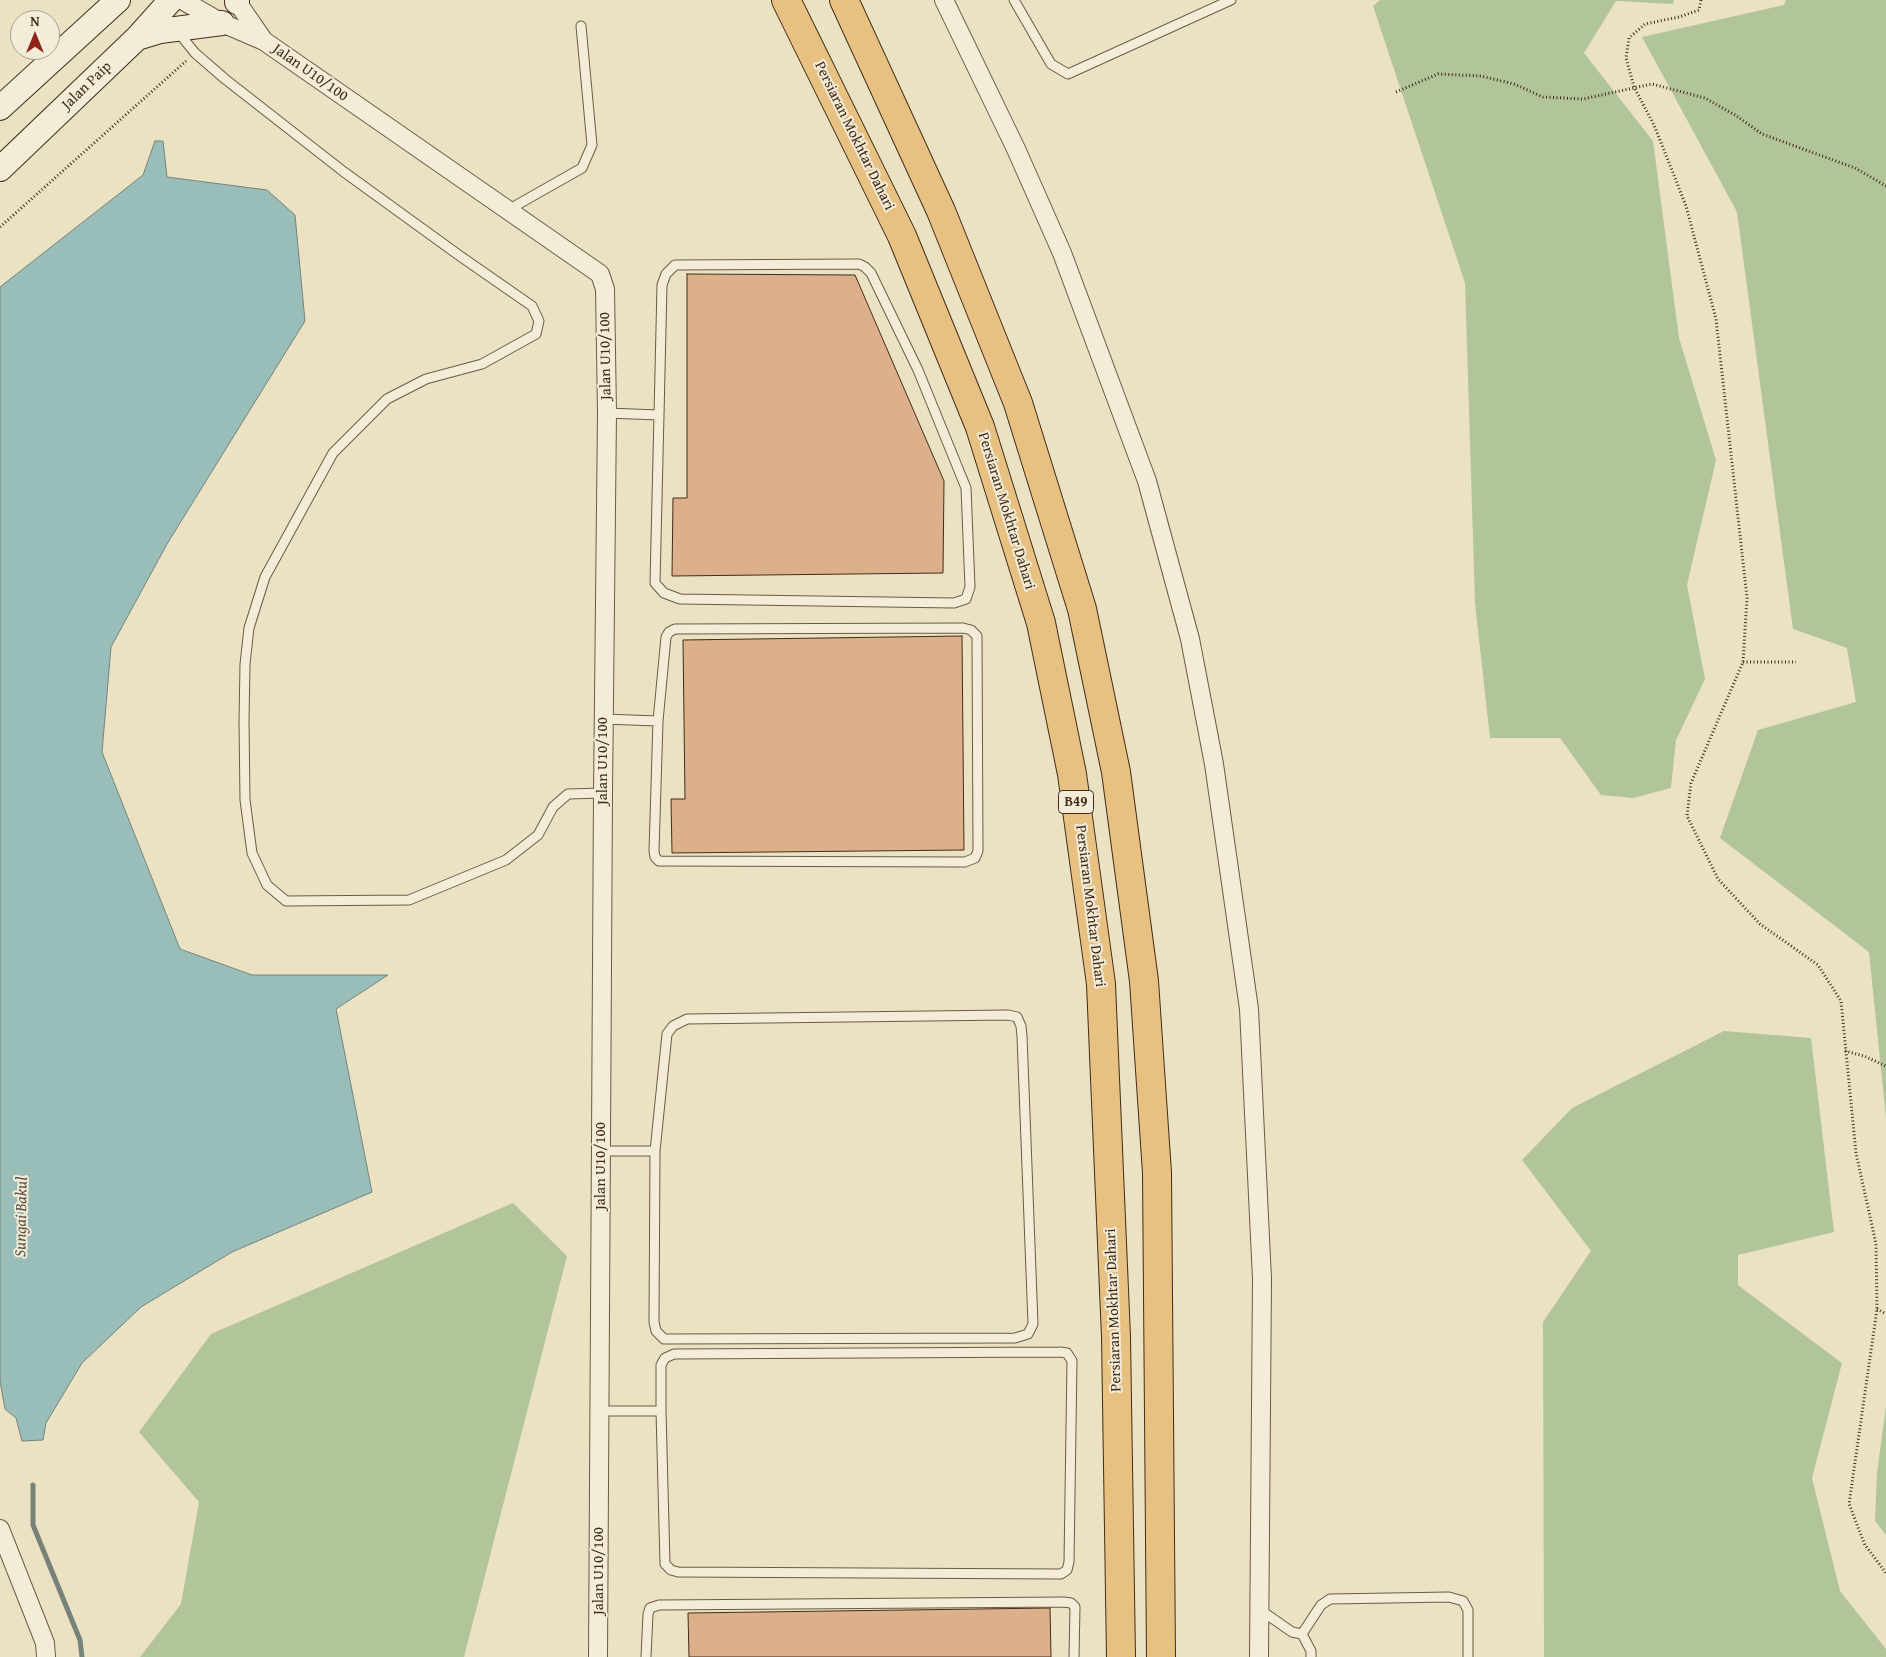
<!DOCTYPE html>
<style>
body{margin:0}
#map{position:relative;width:1886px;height:1657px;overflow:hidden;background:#ebe2c4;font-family:"Gentium Book Plus",serif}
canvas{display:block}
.north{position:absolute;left:10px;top:10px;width:50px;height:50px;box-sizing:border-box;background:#f2ecd9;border:1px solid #ac9f8b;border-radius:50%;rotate:0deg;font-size:14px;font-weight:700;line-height:20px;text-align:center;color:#432c17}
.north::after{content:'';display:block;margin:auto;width:18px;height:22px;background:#8f2418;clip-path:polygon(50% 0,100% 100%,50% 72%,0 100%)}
</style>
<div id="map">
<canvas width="1886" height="1657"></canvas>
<div class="north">N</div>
</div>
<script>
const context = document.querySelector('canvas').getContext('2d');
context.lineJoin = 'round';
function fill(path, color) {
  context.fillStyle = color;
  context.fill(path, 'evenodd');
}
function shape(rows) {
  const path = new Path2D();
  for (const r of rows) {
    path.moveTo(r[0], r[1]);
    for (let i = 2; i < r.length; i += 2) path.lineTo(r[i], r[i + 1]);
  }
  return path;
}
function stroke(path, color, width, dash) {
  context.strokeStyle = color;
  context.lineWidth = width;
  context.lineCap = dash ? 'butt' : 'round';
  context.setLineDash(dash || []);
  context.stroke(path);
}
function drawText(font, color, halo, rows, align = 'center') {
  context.font = font + ' "Gentium Book Plus",serif';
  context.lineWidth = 4;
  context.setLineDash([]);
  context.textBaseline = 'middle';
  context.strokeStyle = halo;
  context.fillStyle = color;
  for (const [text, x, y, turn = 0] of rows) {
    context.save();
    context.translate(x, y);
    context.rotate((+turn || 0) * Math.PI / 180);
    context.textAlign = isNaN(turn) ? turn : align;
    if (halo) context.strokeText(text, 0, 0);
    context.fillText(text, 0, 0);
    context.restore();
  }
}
fill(shape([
 [1380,0,1674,0,1673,4,1616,1,1584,53,1653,141,1679,338,1716,460,1687,585,1705,679,1676,740,1671,788,1633,798,1601,795,1560,738,1490,738,1475,603,1465,283,1373,6],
 [1786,0,1886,0,1886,1118,1869,952,1720,838,1758,730,1856,702,1847,648,1793,629,1737,212,1642,37,1784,5],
 [1724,1031,1811,1038,1834,1232,1738,1255,1738,1285,1842,1363,1812,1478,1840,1591,1886,1649,1886,1657,1544,1657,1543,1322,1591,1251,1522,1160,1572,1108],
 [513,1203,567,1256,464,1657,140,1657,181,1604,199,1502,139,1432,211,1334],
 [1886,1406,1886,1535,1875,1521,1877,1473]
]), '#b2c499');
const water = shape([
 [155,141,163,141,167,177,267,190,295,215,305,321,167,544,111,647,102,752,180,949,252,975,388,975,336,1009,372,1192,232,1252,141,1307,82,1363,46,1423,43,1440,22,1441,16,1418,5,1409,0,1381,0,287,143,175,155,141]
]);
fill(water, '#99bdb9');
stroke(water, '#778378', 1);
stroke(shape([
 [33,1485,33,1525,80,1640,82,1657]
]), '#778378', 5);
const building = shape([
 [687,274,855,275,944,481,943,573,672,576,673,498,687,498,687,274],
 [962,636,964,850,672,853,671,799,685,799,683,640,962,636],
 [1050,1608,1051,1657,689,1657,688,1613,1050,1608]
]);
fill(building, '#dbb08b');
stroke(building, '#432c17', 1);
const lane = shape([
 [1014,0,1051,64,1068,74,1231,0],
 [178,32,195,53,225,79,344,172,460,256,532,306,539,321,536,334,482,364,426,379,387,399,333,453,265,577,249,628,245,664,244,721,245,800,252,853,267,885,286,901,409,900,506,860,538,835,553,807,568,794,603,793],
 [508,210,582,168,592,145,581,26],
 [607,413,659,415,662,285,666,274,675,265,859,264,865,267,871,273,918,370,966,488,970,587,966,599,954,603,680,599,664,593,655,583,659,415],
 [963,628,971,630,977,636,978,851,975,858,965,862,659,861,655,857,654,851,658,721,666,637,669,632,675,629,963,628],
 [603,719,658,721],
 [601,1151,655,1151,667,1034,673,1026,687,1019,1008,1015,1017,1017,1021,1026,1022,1036,1033,1324,1028,1334,1015,1338,664,1339,656,1331,654,1322,655,1151],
 [1060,1352,1067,1353,1072,1361,1069,1562,1067,1570,1061,1574,678,1572,671,1570,665,1564,661,1411,661,1365,665,1358,674,1354,1060,1352],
 [600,1411,661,1411],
 [1259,1609,1292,1632,1302,1634,1321,1605,1330,1599,1449,1597,1463,1601,1468,1610,1468,1657],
 [1302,1634,1311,1651,1311,1657],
 [646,1657,648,1614,650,1608,659,1605,1064,1602,1071,1603,1075,1607,1074,1657]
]);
const street = shape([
 [182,0,222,23,264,41,600,274,605,289,607,413,603,793,598,1657],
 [234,0,237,2,264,41],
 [944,0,1016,149,1062,253,1147,481,1190,639,1214,764,1249,1009,1262,1279,1259,1657],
 [0,1529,45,1643,46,1657]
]);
const secondary = shape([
 [237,0,237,2],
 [137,38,160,31,222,23],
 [0,108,118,0],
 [0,169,137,38,171,0]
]);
const primary = shape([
 [786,0,902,236,980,427,1041,623,1072,774,1101,984,1116,1337,1121,1657],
 [844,0,941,211,1018,403,1082,609,1116,772,1144,981,1157,1173,1161,1657]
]);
stroke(lane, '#6d5a42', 11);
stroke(street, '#6d5a42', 20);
stroke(secondary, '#432c17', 26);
stroke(primary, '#432c17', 30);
stroke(shape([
 [1701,0,1699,10,1679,17,1645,24,1629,38,1626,58,1634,87,1654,125,1686,206,1716,319,1747,598,1743,662,1691,783,1687,816,1718,879,1760,924,1818,965,1841,1001,1856,1153,1876,1244,1877,1309,1849,1504,1865,1545,1886,1573],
 [1396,92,1438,74,1481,76,1514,84,1543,97,1583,99,1652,84,1705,98,1735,115,1762,134,1855,168,1886,186],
 [0,227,186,61],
 [1743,662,1796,662],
 [1845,1051,1864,1056,1886,1066],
 [1877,1309,1886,1314]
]), '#432c17', 3, [1, 2.5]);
stroke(lane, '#f2ecd9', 9);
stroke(street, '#f2ecd9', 18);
stroke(secondary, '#f2ecd9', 24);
stroke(primary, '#e6c182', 28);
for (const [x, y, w] of [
 [1076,802,35]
]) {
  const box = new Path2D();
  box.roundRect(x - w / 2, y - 11.5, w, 23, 4);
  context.fillStyle = '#f2ecd9';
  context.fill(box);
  stroke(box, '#432c17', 1);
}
drawText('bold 14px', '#432c17', null, [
 ["B49",1076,802]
]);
drawText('15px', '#432c17', '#f2ecd9', [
 ["Jalan U10/100",310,73,35],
 ["Jalan Paip",87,86,-44],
 ["Persiaran Mokhtar Dahari",854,136,64],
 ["Jalan U10/100",606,356,-91],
 ["Persiaran Mokhtar Dahari",1006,511,73],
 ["Jalan U10/100",603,761,-90],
 ["Persiaran Mokhtar Dahari",1090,906,83],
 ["Jalan U10/100",601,1166,-90],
 ["Persiaran Mokhtar Dahari",1114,1310,-92],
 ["Jalan U10/100",599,1571,-90]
]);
drawText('italic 16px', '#585040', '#f2ecd9', [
 ["Sungai Bakul",22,1217,-89]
]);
</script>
